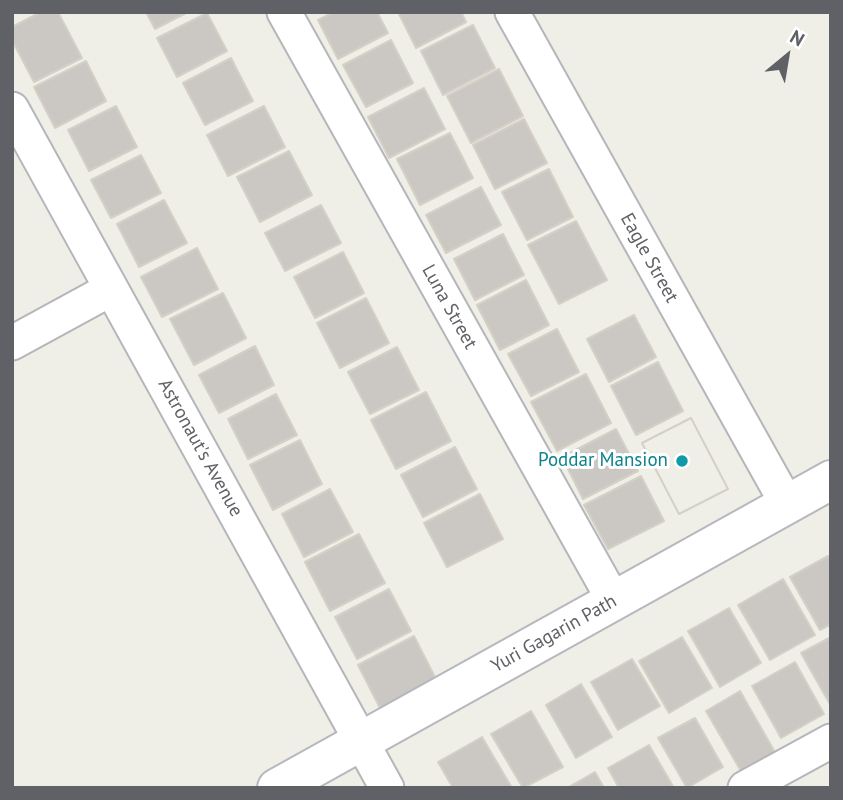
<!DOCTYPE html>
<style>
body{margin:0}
#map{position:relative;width:843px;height:800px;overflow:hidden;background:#efeee7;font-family:"PT Sans",sans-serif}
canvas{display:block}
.frame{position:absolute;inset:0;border:14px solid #5f6166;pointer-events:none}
.north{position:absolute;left:752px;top:21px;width:70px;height:70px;-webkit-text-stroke:5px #fff;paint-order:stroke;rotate:30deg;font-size:19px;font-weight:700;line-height:28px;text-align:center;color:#5f6166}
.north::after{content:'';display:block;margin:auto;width:24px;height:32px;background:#5f6166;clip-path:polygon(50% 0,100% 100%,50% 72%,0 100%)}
</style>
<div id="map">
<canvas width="843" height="800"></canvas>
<div class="frame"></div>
<div class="north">N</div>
</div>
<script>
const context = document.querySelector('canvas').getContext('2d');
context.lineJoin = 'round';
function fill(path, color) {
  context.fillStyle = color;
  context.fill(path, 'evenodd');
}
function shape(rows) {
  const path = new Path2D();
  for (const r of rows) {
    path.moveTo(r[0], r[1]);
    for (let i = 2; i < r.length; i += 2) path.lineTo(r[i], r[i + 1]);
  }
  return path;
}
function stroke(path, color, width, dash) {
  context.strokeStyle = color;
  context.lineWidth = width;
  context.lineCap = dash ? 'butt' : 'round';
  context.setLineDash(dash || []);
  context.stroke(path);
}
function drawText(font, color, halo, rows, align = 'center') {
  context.font = font + ' "PT Sans",sans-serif';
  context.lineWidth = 6;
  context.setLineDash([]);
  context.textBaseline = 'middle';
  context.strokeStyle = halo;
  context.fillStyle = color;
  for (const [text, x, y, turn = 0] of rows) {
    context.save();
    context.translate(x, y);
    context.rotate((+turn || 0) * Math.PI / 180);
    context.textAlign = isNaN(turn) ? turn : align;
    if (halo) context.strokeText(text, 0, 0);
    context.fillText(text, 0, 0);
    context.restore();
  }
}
const building = shape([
 [41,12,58,12,82,58,34,82,12,40,12,27,41,12],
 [146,12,188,12,155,29,146,12],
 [334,12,377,12,388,33,338,59,318,20,334,12],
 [398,12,461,12,466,22,416,48,398,12],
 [207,13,227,51,177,77,157,38,207,13],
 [473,25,495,68,443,95,421,51,473,25],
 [391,40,413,83,366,107,343,65,391,40],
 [231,58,253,101,205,125,183,83,231,58],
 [86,61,106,101,55,128,34,87,86,61],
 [499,69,523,116,471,143,447,96,499,69],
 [424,88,445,129,389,158,368,117,424,88],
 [116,106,137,147,89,171,68,130,116,106],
 [264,106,285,147,228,176,207,135,264,106],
 [524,119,547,163,495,189,473,145,524,119],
 [450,133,473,178,420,205,397,159,450,133],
 [289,151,312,195,260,222,237,177,289,151],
 [141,155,161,193,111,218,91,180,141,155],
 [549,169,573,217,527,240,502,192,549,169],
 [481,187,501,225,446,253,426,215,481,187],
 [164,200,187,243,139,267,117,224,164,200],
 [321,205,341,243,285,271,265,233,321,205],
 [576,221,607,280,559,304,528,245,576,221],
 [503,234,524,275,475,300,454,259,503,234],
 [197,248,218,289,162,317,141,277,197,248],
 [343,252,364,293,315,318,294,277,343,252],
 [526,280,549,325,500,350,477,305,526,280],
 [223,293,246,338,194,365,170,319,223,293],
 [366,298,389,343,340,368,317,323,366,298],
 [634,315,656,357,609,382,587,339,634,315],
 [557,329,579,372,531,396,508,354,557,329],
 [255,346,274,385,219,413,199,375,255,346],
 [397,347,419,390,370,414,348,372,397,347],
 [658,362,683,411,636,435,611,386,658,362],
 [586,374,611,423,557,451,531,402,586,374],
 [426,392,451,441,396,469,371,420,426,392],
 [276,394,297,435,248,459,228,419,276,394],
 [691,418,728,489,679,514,642,443,691,418],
 [691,418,728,489,679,514,642,443,691,418],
 [616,429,638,471,583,499,562,457,616,429],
 [300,440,322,484,273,510,250,465,300,440],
 [455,447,477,489,423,517,401,475,455,447],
 [641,476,664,521,608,549,584,505,641,476],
 [330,489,353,532,304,557,282,514,330,489],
 [480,494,503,539,447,567,424,523,480,494],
 [359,534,385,583,330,611,305,562,359,534],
 [828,556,831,560,831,624,820,630,790,577,828,556],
 [783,579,815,635,770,660,738,605,783,579],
 [389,589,411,631,357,659,335,617,389,589],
 [729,608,761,663,720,687,688,631,729,608],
 [414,636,437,681,381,710,358,665,414,636],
 [682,637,712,688,669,713,639,661,682,637],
 [831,637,831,706,801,653,831,637],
 [632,659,660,706,618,730,591,682,632,659],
 [795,662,824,714,781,738,752,686,795,662],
 [581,684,612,737,576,758,546,705,581,684],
 [740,691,776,754,742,773,706,711,740,691],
 [531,711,563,767,523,788,491,734,531,711],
 [695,718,723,767,687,788,658,738,695,718],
 [482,737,512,788,453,788,438,762,482,737],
 [649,745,674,788,619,788,608,768,649,745],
 [595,772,604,788,567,788,595,772]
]);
fill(building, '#cbc8c4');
stroke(building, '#d4d0c6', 2);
const street = shape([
 [284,12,614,601],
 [512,12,787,504],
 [12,109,387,788],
 [12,343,111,289],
 [745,788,831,741]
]);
const secondary = shape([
 [277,788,831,480]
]);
stroke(street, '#b4b6ba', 37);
stroke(secondary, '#b6b8bd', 42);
stroke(street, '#fff', 33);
stroke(secondary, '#fff', 38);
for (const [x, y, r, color] of [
 [682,461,7,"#0f9aa8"]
]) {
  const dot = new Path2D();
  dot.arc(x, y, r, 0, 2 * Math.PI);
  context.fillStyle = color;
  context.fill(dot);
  stroke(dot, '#fff', 2.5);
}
drawText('19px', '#5f6166', '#fff', [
 ["Eagle Street",649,258,61],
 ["Luna Street",449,307,61],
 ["Astronaut's Avenue",200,448,61],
 ["Yuri Gagarin Path",554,634,-29]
]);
drawText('19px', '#0d838f', '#fff', [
 ["Poddar Mansion",668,461]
], 'right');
</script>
